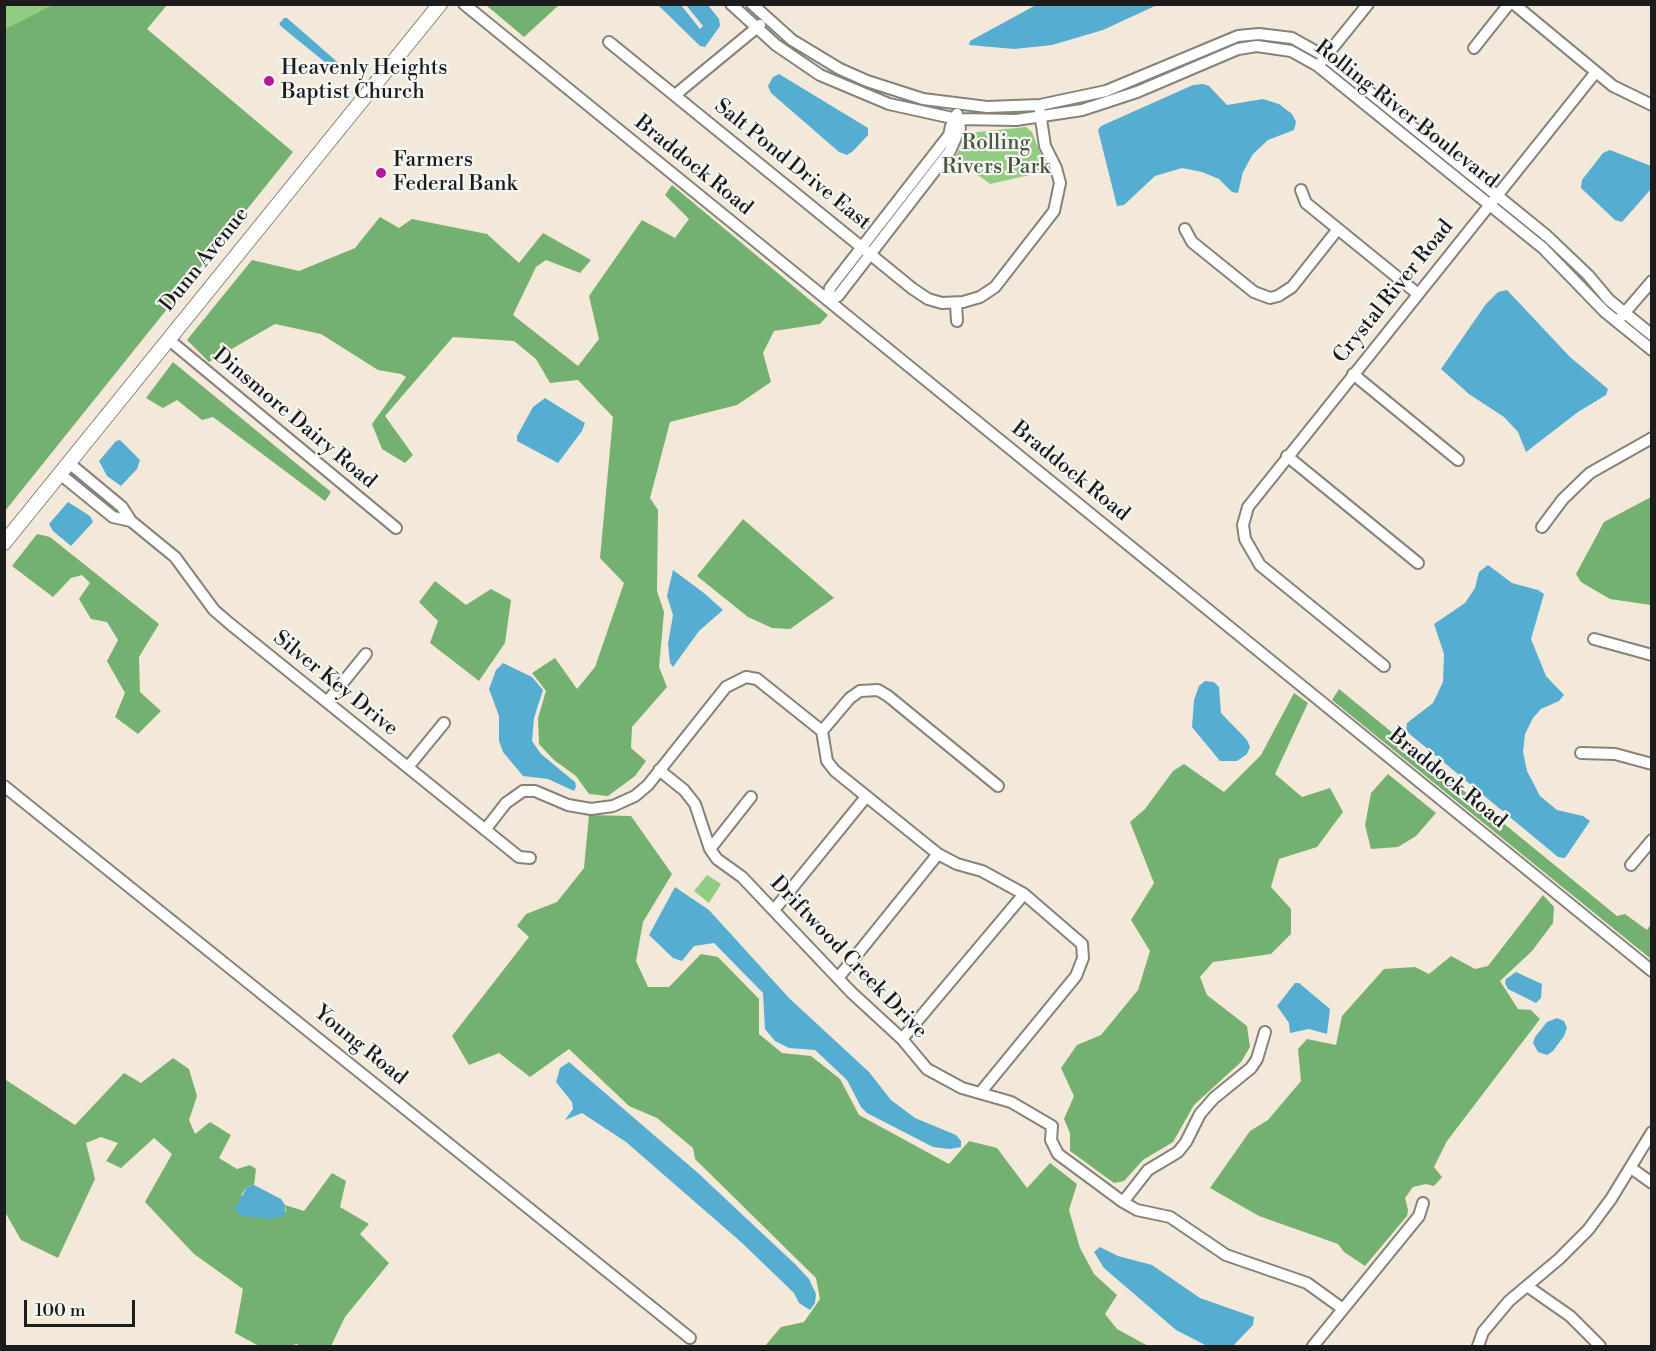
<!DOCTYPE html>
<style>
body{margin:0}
#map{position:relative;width:1656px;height:1351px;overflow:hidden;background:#f4e9d9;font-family:"Libre Bodoni",serif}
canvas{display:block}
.frame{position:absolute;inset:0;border:6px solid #1c1c1c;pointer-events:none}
.scale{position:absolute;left:24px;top:1300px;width:111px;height:27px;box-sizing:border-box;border:3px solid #1c1c1c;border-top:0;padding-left:8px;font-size:18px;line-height:21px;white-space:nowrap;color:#1c1c1c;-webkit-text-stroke:4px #f6f6f2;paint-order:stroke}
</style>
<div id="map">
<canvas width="1656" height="1351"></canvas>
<div class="frame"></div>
<div class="scale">100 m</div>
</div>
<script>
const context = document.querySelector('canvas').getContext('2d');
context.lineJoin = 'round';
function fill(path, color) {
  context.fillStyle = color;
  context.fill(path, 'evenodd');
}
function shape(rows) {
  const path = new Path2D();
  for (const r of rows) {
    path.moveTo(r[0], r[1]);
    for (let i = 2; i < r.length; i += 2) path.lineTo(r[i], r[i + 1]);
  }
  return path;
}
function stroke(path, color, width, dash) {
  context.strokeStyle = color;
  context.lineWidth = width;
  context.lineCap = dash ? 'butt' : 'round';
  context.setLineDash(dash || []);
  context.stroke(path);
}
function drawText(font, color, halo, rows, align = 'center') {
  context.font = font + ' "Libre Bodoni",serif';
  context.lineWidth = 4.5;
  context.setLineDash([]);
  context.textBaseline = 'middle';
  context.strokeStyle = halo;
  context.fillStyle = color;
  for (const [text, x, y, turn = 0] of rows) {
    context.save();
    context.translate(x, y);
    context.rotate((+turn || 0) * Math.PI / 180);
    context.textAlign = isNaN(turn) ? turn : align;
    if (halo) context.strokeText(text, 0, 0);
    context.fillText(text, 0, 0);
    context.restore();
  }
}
fill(shape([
 [5,5,55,5,5,29],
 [1026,127,1032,132,1047,171,990,184,955,158,968,133],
 [707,875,721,884,709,903,694,891]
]), '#90cc81');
fill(shape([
 [55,4,167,5,147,29,293,152,5,511,5,29],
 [486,5,559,5,524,37],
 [672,185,828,315,820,324,774,331,763,353,771,382,737,405,670,422,650,498,658,510,657,591,664,612,659,667,667,687,632,727,631,748,646,761,635,776,608,796,589,794,576,776,554,760,539,744,538,718,546,691,532,673,555,658,577,689,595,667,624,583,600,558,613,417,578,380,550,383,536,359,514,341,453,337,385,416,413,455,405,463,382,449,372,424,406,377,401,374,378,370,321,334,275,324,209,362,187,340,252,260,299,271,355,248,380,217,399,228,412,219,487,234,519,263,543,233,591,260,580,273,546,260,536,267,513,315,578,366,599,339,589,296,642,220,675,238,689,219,665,195],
 [173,362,331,492,325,501,213,417,202,420,177,400,163,408,146,398],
 [1651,497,1651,605,1610,599,1581,582,1576,574,1604,522],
 [743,519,834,598,790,629,772,628,748,617,697,576],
 [37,534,50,537,159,624,139,657,140,692,161,711,138,734,115,717,125,693,107,661,118,640,107,622,91,619,79,599,90,583,82,575,71,578,53,597,12,566],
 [435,581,466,605,491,589,511,600,505,643,479,681,430,643,438,621,419,602],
 [1339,689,1617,916,1625,914,1647,930,1651,924,1651,959,1332,700],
 [1294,693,1308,703,1275,774,1302,797,1330,788,1343,812,1317,847,1279,859,1271,887,1291,909,1291,934,1271,954,1213,962,1200,977,1207,995,1247,1026,1250,1047,1241,1062,1194,1105,1173,1142,1143,1160,1124,1181,1114,1183,1070,1151,1070,1133,1064,1119,1074,1096,1061,1068,1077,1045,1101,1035,1138,990,1150,951,1131,920,1154,883,1130,822,1145,809,1173,771,1184,764,1224,792,1261,755],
 [1388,774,1436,813,1416,836,1398,847,1371,849,1365,825,1371,793],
 [589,815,631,816,672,874,643,922,636,961,648,987,669,987,701,954,718,957,759,999,759,1034,782,1053,811,1056,840,1079,859,1115,949,1164,969,1141,997,1148,1027,1188,1050,1163,1077,1184,1069,1210,1080,1248,1094,1274,1117,1295,1105,1314,1117,1329,1148,1346,765,1346,781,1327,804,1322,820,1299,816,1278,695,1159,693,1148,657,1118,629,1106,569,1049,530,1077,499,1053,469,1065,452,1036,529,937,517,926,526,914,557,902,584,868],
 [1543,895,1554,907,1553,923,1532,951,1500,981,1518,1009,1531,1010,1540,1019,1447,1141,1434,1167,1442,1177,1434,1186,1426,1184,1413,1187,1405,1198,1408,1210,1407,1216,1365,1266,1344,1252,1338,1244,1259,1216,1210,1188,1250,1131,1268,1120,1301,1081,1298,1049,1307,1039,1336,1045,1342,1016,1384,969,1415,967,1429,974,1451,956,1475,969,1488,966],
 [173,1058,189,1069,197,1096,189,1120,195,1134,210,1122,231,1135,219,1158,237,1169,250,1165,256,1169,254,1185,247,1187,241,1195,286,1212,285,1205,304,1211,332,1173,346,1181,340,1207,369,1224,360,1234,389,1263,345,1317,331,1346,300,1346,297,1344,288,1346,259,1346,235,1333,243,1289,194,1254,145,1202,172,1154,154,1138,121,1168,106,1161,118,1143,101,1137,86,1143,95,1179,58,1258,21,1240,5,1212,6,1080,75,1125,124,1073,141,1083]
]), '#74b06f');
fill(shape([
 [658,5,681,5,700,29,703,26,686,5,708,5,719,19,720,26,705,47,700,46],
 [1036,5,1036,4,1157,5,1103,30,1052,45,1014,49,969,45,970,41],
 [284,18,287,18,350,73,348,76,342,76,283,28,279,24],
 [779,74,868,128,868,135,853,151,847,155,839,152,771,93,768,86,773,77],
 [1203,84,1209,86,1227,105,1263,99,1279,104,1292,114,1296,122,1294,130,1268,140,1253,154,1243,172,1238,193,1232,192,1219,179,1202,172,1182,168,1155,176,1124,205,1117,206,1098,130,1101,126,1193,85],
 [1610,150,1651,166,1651,189,1622,222,1615,220,1581,188,1582,180,1603,153],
 [1507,290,1570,357,1608,389,1606,395,1578,412,1526,452,1518,432,1504,417,1469,394,1441,369,1486,304,1498,292],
 [545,398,585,423,582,431,558,463,517,441,517,436,533,407],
 [120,440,140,460,137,469,121,486,107,476,99,461,116,441],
 [68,502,90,516,93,522,71,546,53,531,49,524],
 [1488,565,1512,583,1538,590,1544,594,1531,639,1546,676,1564,695,1559,701,1541,709,1533,718,1525,734,1523,752,1527,771,1540,796,1557,810,1583,816,1590,821,1565,858,1558,857,1406,731,1407,723,1433,703,1443,682,1444,654,1434,624,1465,603,1475,588,1479,572],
 [673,570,704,593,723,610,699,631,673,667,670,663,668,644,673,615,667,596],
 [503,663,532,677,543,690,534,718,532,741,541,754,575,782,576,787,574,791,548,779,523,776,503,752,499,741,499,716,489,689,496,670],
 [1205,681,1214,682,1219,687,1221,713,1247,740,1250,747,1247,754,1237,761,1220,761,1192,727,1194,700,1199,686],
 [675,887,709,910,789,998,869,1072,891,1100,915,1118,956,1135,961,1141,961,1147,950,1149,933,1147,867,1113,861,1107,847,1080,815,1050,789,1048,775,1041,765,1029,763,993,714,943,694,946,682,961,673,958,649,935],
 [1516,972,1542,984,1541,998,1536,1003,1508,989,1505,983,1506,979],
 [1295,983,1299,983,1330,1009,1327,1034,1309,1029,1290,1033,1289,1023,1277,1006],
 [1557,1018,1564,1021,1567,1028,1564,1036,1553,1051,1547,1055,1538,1052,1533,1043,1535,1037,1547,1022],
 [569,1062,698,1173,796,1265,809,1279,816,1294,815,1303,810,1310,799,1303,794,1293,741,1242,626,1142,582,1113,565,1120,573,1109,572,1102,556,1082,560,1068],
 [254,1185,281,1199,285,1205,285,1216,270,1219,243,1216,234,1210,247,1187],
 [1100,1247,1118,1256,1152,1265,1200,1298,1254,1317,1253,1325,1233,1346,1207,1346,1176,1330,1104,1268,1094,1252]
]), '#55add2');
const minor = shape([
 [464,4,1652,971],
 [731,4,776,45,820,75,889,104,957,119,1016,120,1082,110,1137,92,1238,49,1257,46,1291,51,1318,66,1543,248,1604,311,1652,350],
 [752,4,792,40,840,69,867,81,923,99,987,107,1040,105,1106,91,1238,36,1259,34,1292,38,1326,57,1547,236,1588,275,1609,300,1652,335],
 [1514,4,1613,86,1652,105],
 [609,42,913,289,928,299,942,303,963,302,980,297,995,287,1054,211,1060,183,1056,168,1045,146,1040,112],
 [1474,48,1509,4],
 [1322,61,1368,4],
 [675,95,760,25],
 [1301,190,1306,203,1418,294],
 [1185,229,1192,242,1254,292,1270,298,1278,296,1292,287,1338,229],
 [828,300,838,296,950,151,960,128,957,114],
 [828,300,830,288,949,135,951,126,957,119],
 [956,304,957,321],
 [1621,317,1652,281],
 [168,339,396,528],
 [1353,374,1458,460],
 [1287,456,1418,563],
 [69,463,122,507,131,521,175,557,214,610,229,623,519,857,530,858],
 [60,474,113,517,131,521],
 [1542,527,1563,499,1590,473,1652,438],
 [1594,639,1652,655],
 [1384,666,1260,565,1245,539,1243,525,1248,507,1596,72],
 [327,702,366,654],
 [822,731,850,698,860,691,878,690,888,696,998,786],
 [1581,753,1615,754,1652,764],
 [408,767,444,723],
 [659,770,684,790,695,804,710,849,717,859,742,877,851,992,902,1039,927,1069,962,1088,1011,1102,1052,1126,1051,1140,1058,1154,1123,1202,1137,1210,1170,1217,1226,1255,1307,1283,1343,1309],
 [4,786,690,1338],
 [485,830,506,803,523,791,535,791,568,805,591,809,613,806,635,796,648,785,726,687,746,677,757,679,822,731,827,761,835,771,938,854,957,864,982,871,1024,894,1082,944,1083,958,1076,976,980,1093],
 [710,849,751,797],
 [1631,865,1652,840],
 [774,910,866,797],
 [838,978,938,854],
 [902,1039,1024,894],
 [1631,1168,1652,1183],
 [1123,1202,1148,1170,1178,1152,1186,1142,1200,1114,1214,1098,1251,1068,1257,1059,1265,1032],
 [1527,1286,1570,1316,1600,1346],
 [1313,1346,1419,1216,1423,1203],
 [1478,1346,1483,1332,1509,1301,1559,1259,1588,1230,1611,1199,1652,1132]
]);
const major = shape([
 [4,543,440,4]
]);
stroke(minor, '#88827a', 14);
stroke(major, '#88827a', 16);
stroke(minor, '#fff', 10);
stroke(major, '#fff', 14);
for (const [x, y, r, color] of [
 [269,81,6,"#b5179e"],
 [381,173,6,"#b5179e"]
]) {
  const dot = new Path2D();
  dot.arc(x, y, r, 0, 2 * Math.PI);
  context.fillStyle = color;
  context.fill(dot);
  stroke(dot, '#f6f6f2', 2);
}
drawText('21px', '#1c1c1c', '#f6f6f2', [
 ["Heavenly Heights",281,69],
 ["Baptist Church",281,93],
 ["Farmers",393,161],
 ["Federal Bank",393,185]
], 'left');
drawText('21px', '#1c1c1c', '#f6f6f2', [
 ["Rolling River Boulevard",1406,115,38],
 ["Salt Pond Drive East",792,165,39],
 ["Braddock Road",693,166,39],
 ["Dunn Avenue",205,260,-51],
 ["Crystal River Road",1394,292,-51],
 ["Dinsmore Dairy Road",294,419,40],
 ["Braddock Road",1070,472,39],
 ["Silver Key Drive",335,684,39],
 ["Braddock Road",1447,779,39],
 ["Driftwood Creek Drive",848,958,46],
 ["Young Road",360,1046,39]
]);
drawText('21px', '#455a3f', '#f6f6f2', [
 ["Rolling",996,144],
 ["Rivers Park",996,168]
]);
</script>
